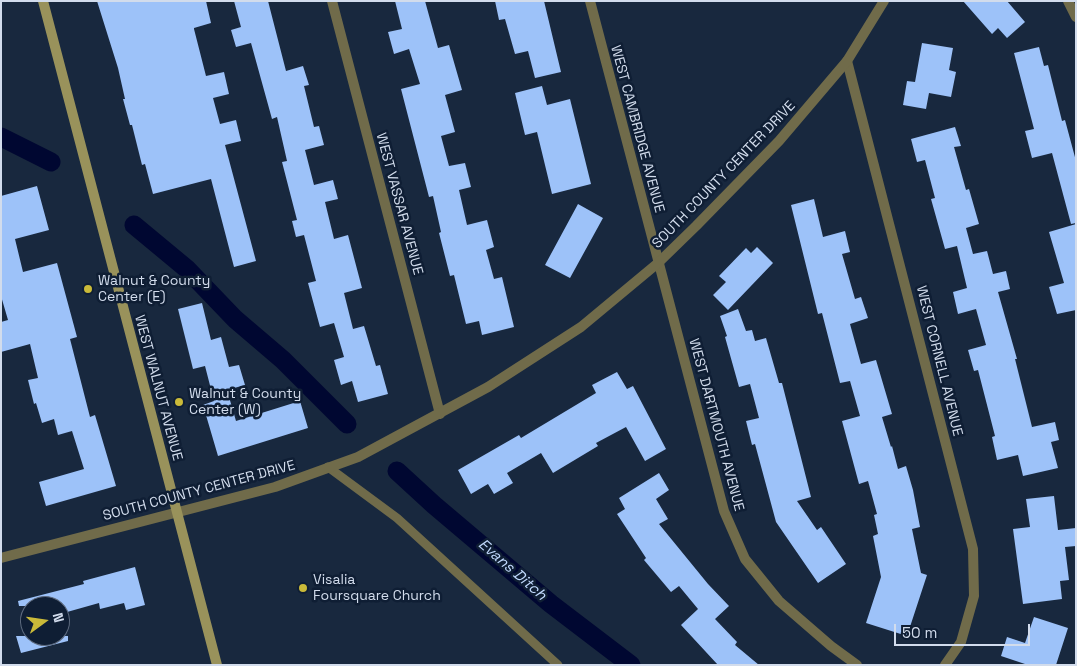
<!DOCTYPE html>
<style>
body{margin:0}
#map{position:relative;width:1077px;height:666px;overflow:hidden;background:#18283e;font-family:"Space Grotesk",sans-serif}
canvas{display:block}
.frame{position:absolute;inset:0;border:2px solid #d2dcec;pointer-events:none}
.north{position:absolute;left:20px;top:596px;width:50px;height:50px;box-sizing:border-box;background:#0f1e34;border:1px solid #5d6a7e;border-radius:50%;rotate:76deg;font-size:14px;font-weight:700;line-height:20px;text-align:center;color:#d2dcec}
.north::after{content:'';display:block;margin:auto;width:18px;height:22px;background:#caba39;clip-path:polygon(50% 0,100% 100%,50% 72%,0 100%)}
.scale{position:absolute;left:894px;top:624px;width:136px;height:22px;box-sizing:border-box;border:2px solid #d2dcec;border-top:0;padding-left:6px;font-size:15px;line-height:18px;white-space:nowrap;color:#d2dcec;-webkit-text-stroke:4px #0f1e34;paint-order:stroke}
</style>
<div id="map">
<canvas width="1077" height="666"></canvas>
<div class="frame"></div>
<div class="north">N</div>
<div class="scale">50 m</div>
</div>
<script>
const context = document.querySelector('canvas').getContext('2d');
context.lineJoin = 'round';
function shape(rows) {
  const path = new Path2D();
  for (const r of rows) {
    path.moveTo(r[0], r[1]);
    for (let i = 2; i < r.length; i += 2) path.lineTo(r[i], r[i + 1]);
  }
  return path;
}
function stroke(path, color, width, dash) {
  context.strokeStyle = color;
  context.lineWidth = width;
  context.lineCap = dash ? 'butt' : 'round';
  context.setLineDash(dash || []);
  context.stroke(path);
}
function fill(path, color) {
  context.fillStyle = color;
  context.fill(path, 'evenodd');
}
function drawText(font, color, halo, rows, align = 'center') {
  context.font = font + ' "Space Grotesk",sans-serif';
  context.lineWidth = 5;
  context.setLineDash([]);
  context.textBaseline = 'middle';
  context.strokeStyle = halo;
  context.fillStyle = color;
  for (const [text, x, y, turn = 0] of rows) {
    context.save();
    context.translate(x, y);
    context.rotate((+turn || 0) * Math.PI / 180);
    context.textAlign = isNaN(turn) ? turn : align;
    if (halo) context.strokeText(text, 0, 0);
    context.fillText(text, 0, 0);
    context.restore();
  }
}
stroke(shape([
 [1,137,51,162],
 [134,225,187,269,235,319,283,360,347,424],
 [397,471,434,505,551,604,631,665]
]), '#000731', 19);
fill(shape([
 [97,1,206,1,211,23,194,28,194,29,206,76,224,72,229,94,213,98,220,124,236,120,241,141,225,145,256,261,234,267,211,179,153,194,145,164,142,165,132,125,130,125,123,99,125,99,118,68],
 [234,1,268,1,286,71,303,66,309,85,304,86,314,127,319,126,324,145,305,150,314,185,333,180,338,199,325,202,334,239,348,235,362,288,344,293,353,329,364,326,376,366,380,365,388,394,358,402,352,381,341,385,334,360,344,357,334,323,320,327,308,283,316,281,304,235,296,237,292,221,297,220,282,162,287,161,277,117,272,119,251,43,236,47,231,30,241,27],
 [395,1,425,1,438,48,449,45,462,90,445,95,455,132,441,136,449,166,465,163,471,187,459,190,467,225,487,220,494,247,486,250,494,279,502,277,514,327,482,335,479,321,466,324,454,275,450,276,439,233,441,232,433,196,429,197,401,89,420,84,409,49,394,54,388,32,402,29],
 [495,1,544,1,561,72,535,78,528,51,515,54,505,19,499,20],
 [963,1,1007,1,1025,22,1007,38,998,28,992,34],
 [922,43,953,48,949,70,956,72,951,97,929,93,926,109,903,105,907,81,915,82],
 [1039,47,1044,66,1048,65,1062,121,1065,120,1076,161,1076,223,1071,224,1052,153,1032,158,1025,131,1034,129,1014,53],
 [542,86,547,105,570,99,591,184,552,194,537,132,525,135,515,93],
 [955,127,961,146,954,147,966,190,969,189,979,224,966,228,973,254,987,251,993,274,1006,271,1010,289,998,292,1017,359,1015,359,1032,427,1055,422,1059,440,1051,442,1058,468,1023,476,1018,455,997,460,992,437,995,436,978,370,974,371,968,350,986,345,976,309,958,314,953,292,967,288,957,246,945,249,931,199,935,198,925,160,917,162,911,139],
 [37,186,49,230,15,239,23,272,57,263,77,337,70,339,90,417,95,415,116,486,46,506,39,482,84,469,72,431,58,435,54,419,42,423,36,403,34,404,28,380,38,378,30,344,1,352,1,322,8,320,1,296,1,196],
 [814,199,823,237,845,231,850,252,842,254,855,299,861,297,868,318,850,324,861,364,876,360,892,414,882,417,891,447,892,446,898,469,906,466,913,490,920,527,912,529,921,573,927,575,907,636,866,623,881,577,873,536,878,534,874,515,877,514,868,481,859,484,842,421,860,416,850,381,840,383,822,313,818,314,791,205],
 [578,204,603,218,570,278,545,265],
 [1076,224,1076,310,1057,314,1049,287,1064,283,1049,232],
 [757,247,773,263,728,310,713,295,726,282,719,276,746,248,751,253],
 [202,303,211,340,221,337,229,367,239,365,245,385,227,390,236,421,300,401,308,428,218,456,203,405,214,401,205,366,193,369,178,309],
 [738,309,746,331,752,330,755,341,766,338,779,383,782,383,811,497,797,501,817,530,821,527,846,564,818,583,776,522,755,444,752,445,746,421,759,418,750,384,739,387,725,337,727,336,720,316],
 [617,372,627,389,633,386,666,449,645,461,626,427,596,443,598,446,553,473,541,453,507,473,513,483,494,494,488,484,471,494,458,470,519,435,521,438,596,393,592,385],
 [659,473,669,490,656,499,668,519,659,524,708,584,729,606,715,619,737,642,735,645,759,665,718,665,681,625,698,609,679,586,671,592,644,560,646,558,617,514,625,509,619,498],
 [1054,496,1058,530,1076,528,1076,546,1065,547,1069,580,1060,581,1062,599,1023,604,1013,529,1030,527,1026,499],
 [135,567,145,605,126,610,124,603,100,609,99,603,60,614,60,606,19,606,18,601,84,584,83,581],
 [1034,617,1068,628,1056,665,1028,665,1001,656,1007,637,1025,643],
 [16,636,68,636,68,641,21,653]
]), '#9dc2f9');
stroke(shape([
 [328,467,397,518,558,665]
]), '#706b4a', 9);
stroke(shape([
 [332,1,440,414],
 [590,1,724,511,745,559,779,601,831,646,857,665],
 [1068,1,1076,17],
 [847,61,973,549,974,596,961,642,945,665]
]), '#706b4a', 10);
stroke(shape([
 [1,558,275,487,358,457,488,387,581,327,658,263,696,226,779,141,847,61,884,1]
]), '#706b4a', 10);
stroke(shape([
 [43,1,217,665]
]), '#99925b', 10);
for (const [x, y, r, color] of [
 [88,289,5,"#caba39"],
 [179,402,5,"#caba39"],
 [303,588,5,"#caba39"]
]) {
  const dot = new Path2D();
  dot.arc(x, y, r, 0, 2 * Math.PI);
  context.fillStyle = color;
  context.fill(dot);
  stroke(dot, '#0f1e34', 2);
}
drawText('14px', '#d2dcec', '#0f1e34', [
 ["WEST CAMBRIDGE AVENUE",637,129,75],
 ["SOUTH COUNTY CENTER DRIVE",724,175,-46],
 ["WEST VASSAR AVENUE",399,204,75],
 ["WEST CORNELL AVENUE",939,361,76],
 ["WEST WALNUT AVENUE",158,388,75],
 ["WEST DARTMOUTH AVENUE",716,425,75],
 ["SOUTH COUNTY CENTER DRIVE",199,491,-15]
]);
drawText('14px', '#d2dcec', '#0f1e34', [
 ["Walnut & County",98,281],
 ["Center (E)",98,297],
 ["Walnut & County",189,394],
 ["Center (W)",189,410],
 ["Visalia",313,580],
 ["Foursquare Church",313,596]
], 'left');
drawText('italic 15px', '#c1d9fd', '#0f1e34', [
 ["Evans Ditch",512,570,41]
]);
</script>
